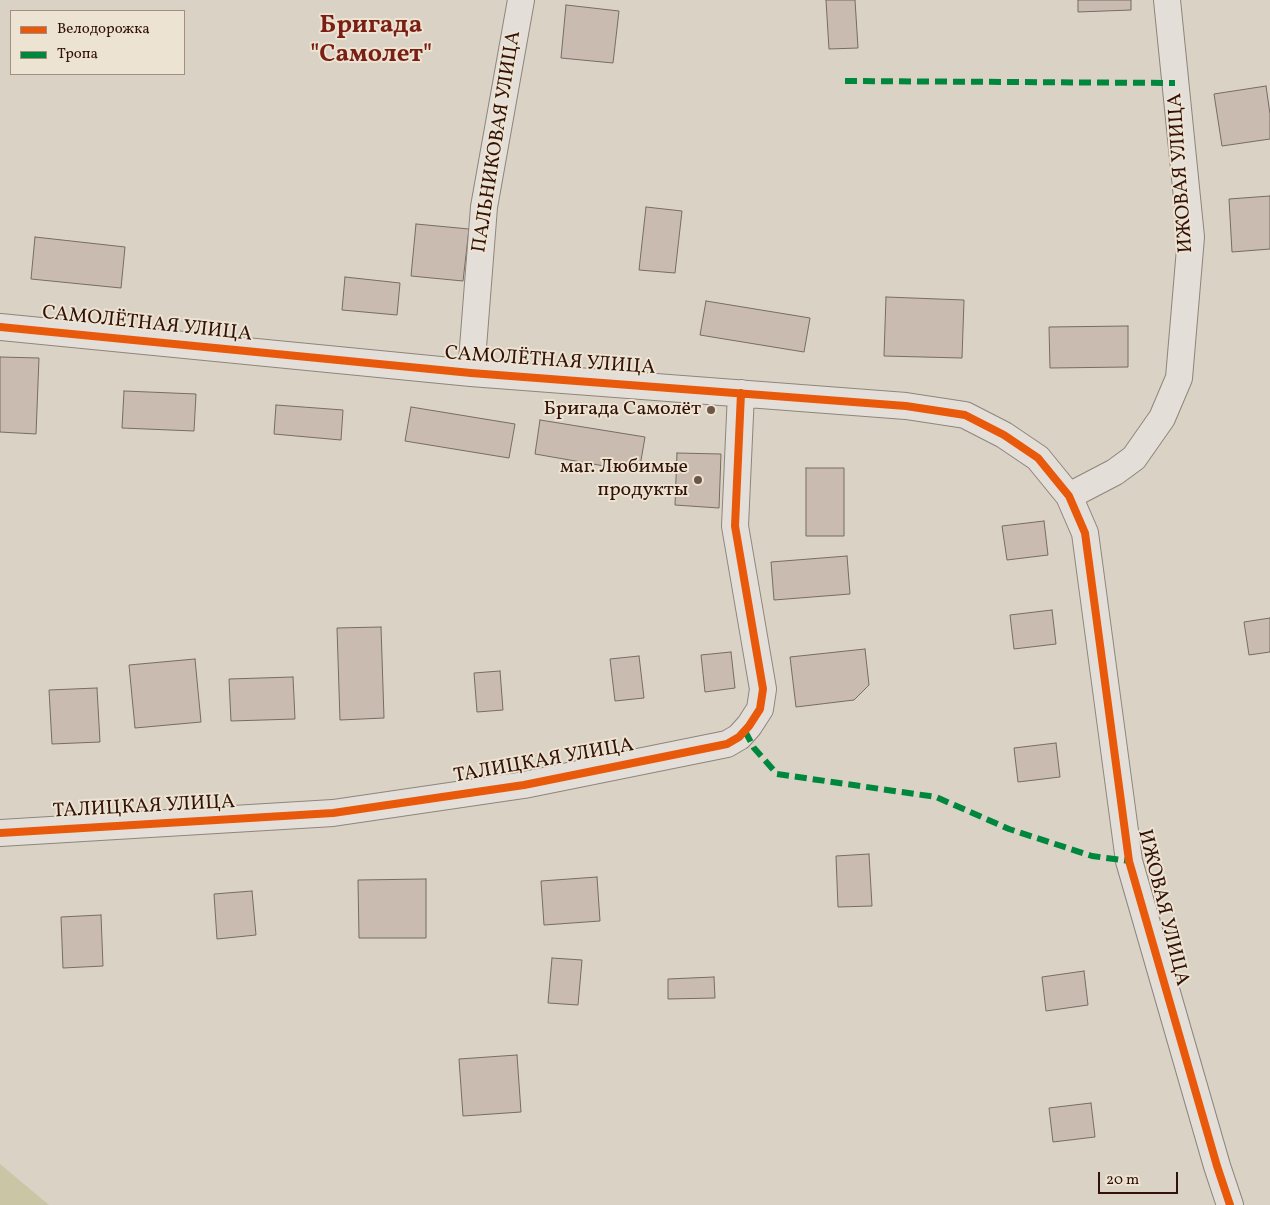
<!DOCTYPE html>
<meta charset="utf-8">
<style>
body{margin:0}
#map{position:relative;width:1270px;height:1205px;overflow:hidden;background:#dad2c4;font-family:Vollkorn,serif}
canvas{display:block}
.legend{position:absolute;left:10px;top:10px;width:175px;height:65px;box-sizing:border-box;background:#ede3d3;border:1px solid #a28f81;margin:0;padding:6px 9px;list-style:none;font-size:15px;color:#321106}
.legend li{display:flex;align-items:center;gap:10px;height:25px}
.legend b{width:25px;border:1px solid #a28f81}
.scale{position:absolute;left:1098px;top:1172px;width:80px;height:22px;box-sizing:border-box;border:2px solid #321106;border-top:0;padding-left:6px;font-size:15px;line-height:18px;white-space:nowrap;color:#321106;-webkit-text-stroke:4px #ede3d3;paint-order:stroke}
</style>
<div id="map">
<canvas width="1270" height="1205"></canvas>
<ul class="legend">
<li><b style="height:6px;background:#e8590c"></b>Велодорожка</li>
<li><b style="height:6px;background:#00873e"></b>Тропа</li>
</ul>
<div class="scale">20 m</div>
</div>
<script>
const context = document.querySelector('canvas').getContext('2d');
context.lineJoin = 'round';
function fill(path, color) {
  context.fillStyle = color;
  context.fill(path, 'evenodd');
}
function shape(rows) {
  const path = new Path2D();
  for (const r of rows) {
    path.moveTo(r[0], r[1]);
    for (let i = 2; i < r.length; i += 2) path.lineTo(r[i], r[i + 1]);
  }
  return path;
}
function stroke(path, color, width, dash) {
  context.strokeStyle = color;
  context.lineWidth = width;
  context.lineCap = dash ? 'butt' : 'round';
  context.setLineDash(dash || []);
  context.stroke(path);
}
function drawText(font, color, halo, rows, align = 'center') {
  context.font = font + ' Vollkorn,serif';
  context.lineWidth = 4;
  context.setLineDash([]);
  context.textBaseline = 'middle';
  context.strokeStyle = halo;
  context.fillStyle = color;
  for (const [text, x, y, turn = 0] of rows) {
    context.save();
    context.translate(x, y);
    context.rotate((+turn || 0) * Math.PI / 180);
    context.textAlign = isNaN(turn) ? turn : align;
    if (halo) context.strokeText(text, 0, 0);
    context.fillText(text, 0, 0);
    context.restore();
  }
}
fill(shape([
 [0,1164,49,1205,0,1205]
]), '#c9c5a5');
const building = shape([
 [826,0,855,0,858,48,829,49,826,0],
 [1078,0,1131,0,1131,10,1078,12,1078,0],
 [566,5,619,11,613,63,561,58,566,5],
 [1266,86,1270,114,1270,139,1222,146,1214,94,1266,86],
 [1270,196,1270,249,1232,252,1229,199,1270,196],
 [646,207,682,211,675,273,639,270,646,207],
 [416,224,469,229,463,281,411,276,416,224],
 [35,237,125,247,121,288,31,279,35,237],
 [345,277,400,283,397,315,342,310,345,277],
 [886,297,964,300,962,358,884,356,886,297],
 [706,301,810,318,804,352,700,335,706,301],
 [1128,326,1128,367,1050,368,1049,327,1128,326],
 [0,357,39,358,36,434,0,432,0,357],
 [124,391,196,394,194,431,122,428,124,391],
 [276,405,343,410,341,440,274,434,276,405],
 [411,407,515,424,509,458,405,441,411,407],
 [540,420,645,437,639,472,535,454,540,420],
 [677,453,721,454,719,508,675,505,677,453],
 [806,468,844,468,844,536,806,536,806,468],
 [1044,521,1048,555,1007,560,1002,526,1044,521],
 [847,556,850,594,774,600,771,562,847,556],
 [1052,610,1056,644,1014,649,1010,615,1052,610],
 [1270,618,1270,652,1249,655,1244,622,1270,618],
 [381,627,384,718,340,720,337,628,381,627],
 [865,649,869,685,854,700,796,707,790,657,865,649],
 [731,652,735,688,705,692,701,655,731,652],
 [639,656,644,698,615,701,610,659,639,656],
 [195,659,201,722,135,728,129,665,195,659],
 [500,671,503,710,477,712,474,673,500,671],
 [293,677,295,719,231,721,229,679,293,677],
 [97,688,100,742,52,744,49,690,97,688],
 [1056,743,1060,777,1018,782,1014,748,1056,743],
 [869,854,872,906,838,907,836,856,869,854],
 [597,877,600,921,544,925,541,881,597,877],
 [426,879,426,938,359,938,358,880,426,879],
 [252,891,256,935,217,939,214,894,252,891],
 [101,915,103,966,63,968,61,917,101,915],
 [552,958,582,960,578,1005,548,1003,552,958],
 [1084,971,1088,1005,1046,1011,1042,977,1084,971],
 [714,977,715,998,668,999,668,979,714,977],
 [517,1055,521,1112,463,1116,459,1059,517,1055],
 [1091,1103,1095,1137,1053,1142,1049,1108,1091,1103]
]);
fill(building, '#cabbb1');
stroke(building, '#766c63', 1);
const minor = shape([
 [0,327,471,373,906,406,965,415,1004,435,1038,458,1069,496,1085,533,1129,861,1217,1166,1230,1205],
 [471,373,484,207,521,0],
 [1069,496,1115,472,1134,458,1162,418,1179,378,1191,237,1167,0],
 [0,833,333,813,524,785,727,744,739,737,749,726,760,709,763,689,735,526,741,393]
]);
stroke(minor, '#8e857c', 28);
stroke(minor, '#e3dfd8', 26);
stroke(shape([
 [845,81,1175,83],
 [745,731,754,748,777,774,936,797,1009,829,1092,856,1129,861]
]), '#00873e', 6, [12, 6]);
stroke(shape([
 [0,327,471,373,906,406,965,415,1004,435,1038,458,1069,496,1085,533,1129,861,1217,1166,1230,1205],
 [0,833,333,813,524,785,727,744,739,737,749,726,760,709,763,689,735,526,741,393]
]), '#e8590c', 8);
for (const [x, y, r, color] of [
 [711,410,5,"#6d5548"],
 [698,480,5,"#6d5548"]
]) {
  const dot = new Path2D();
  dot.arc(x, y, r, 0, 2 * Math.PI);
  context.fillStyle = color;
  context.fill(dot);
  stroke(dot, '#ede3d3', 2);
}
drawText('20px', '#321106', '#ede3d3', [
 ["ПАЛЬНИКОВАЯ УЛИЦА",498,142,-81],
 ["ИЖОВАЯ УЛИЦА",1182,173,-94],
 ["САМОЛЁТНАЯ УЛИЦА",147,325,6],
 ["САМОЛЁТНАЯ УЛИЦА",550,362,4],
 ["ТАЛИЦКАЯ УЛИЦА",544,762,-10],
 ["ТАЛИЦКАЯ УЛИЦА",144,808,-3],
 ["ИЖОВАЯ УЛИЦА",1162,908,76]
]);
drawText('20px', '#321106', '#ede3d3', [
 ["Бригада Самолёт",701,410],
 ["маг. Любимые",688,468],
 ["продукты",688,491]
], 'right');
drawText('bold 25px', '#7a1f14', '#ede3d3', [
 ["Бригада",371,27],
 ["\"Самолет\"",371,56]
]);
</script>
